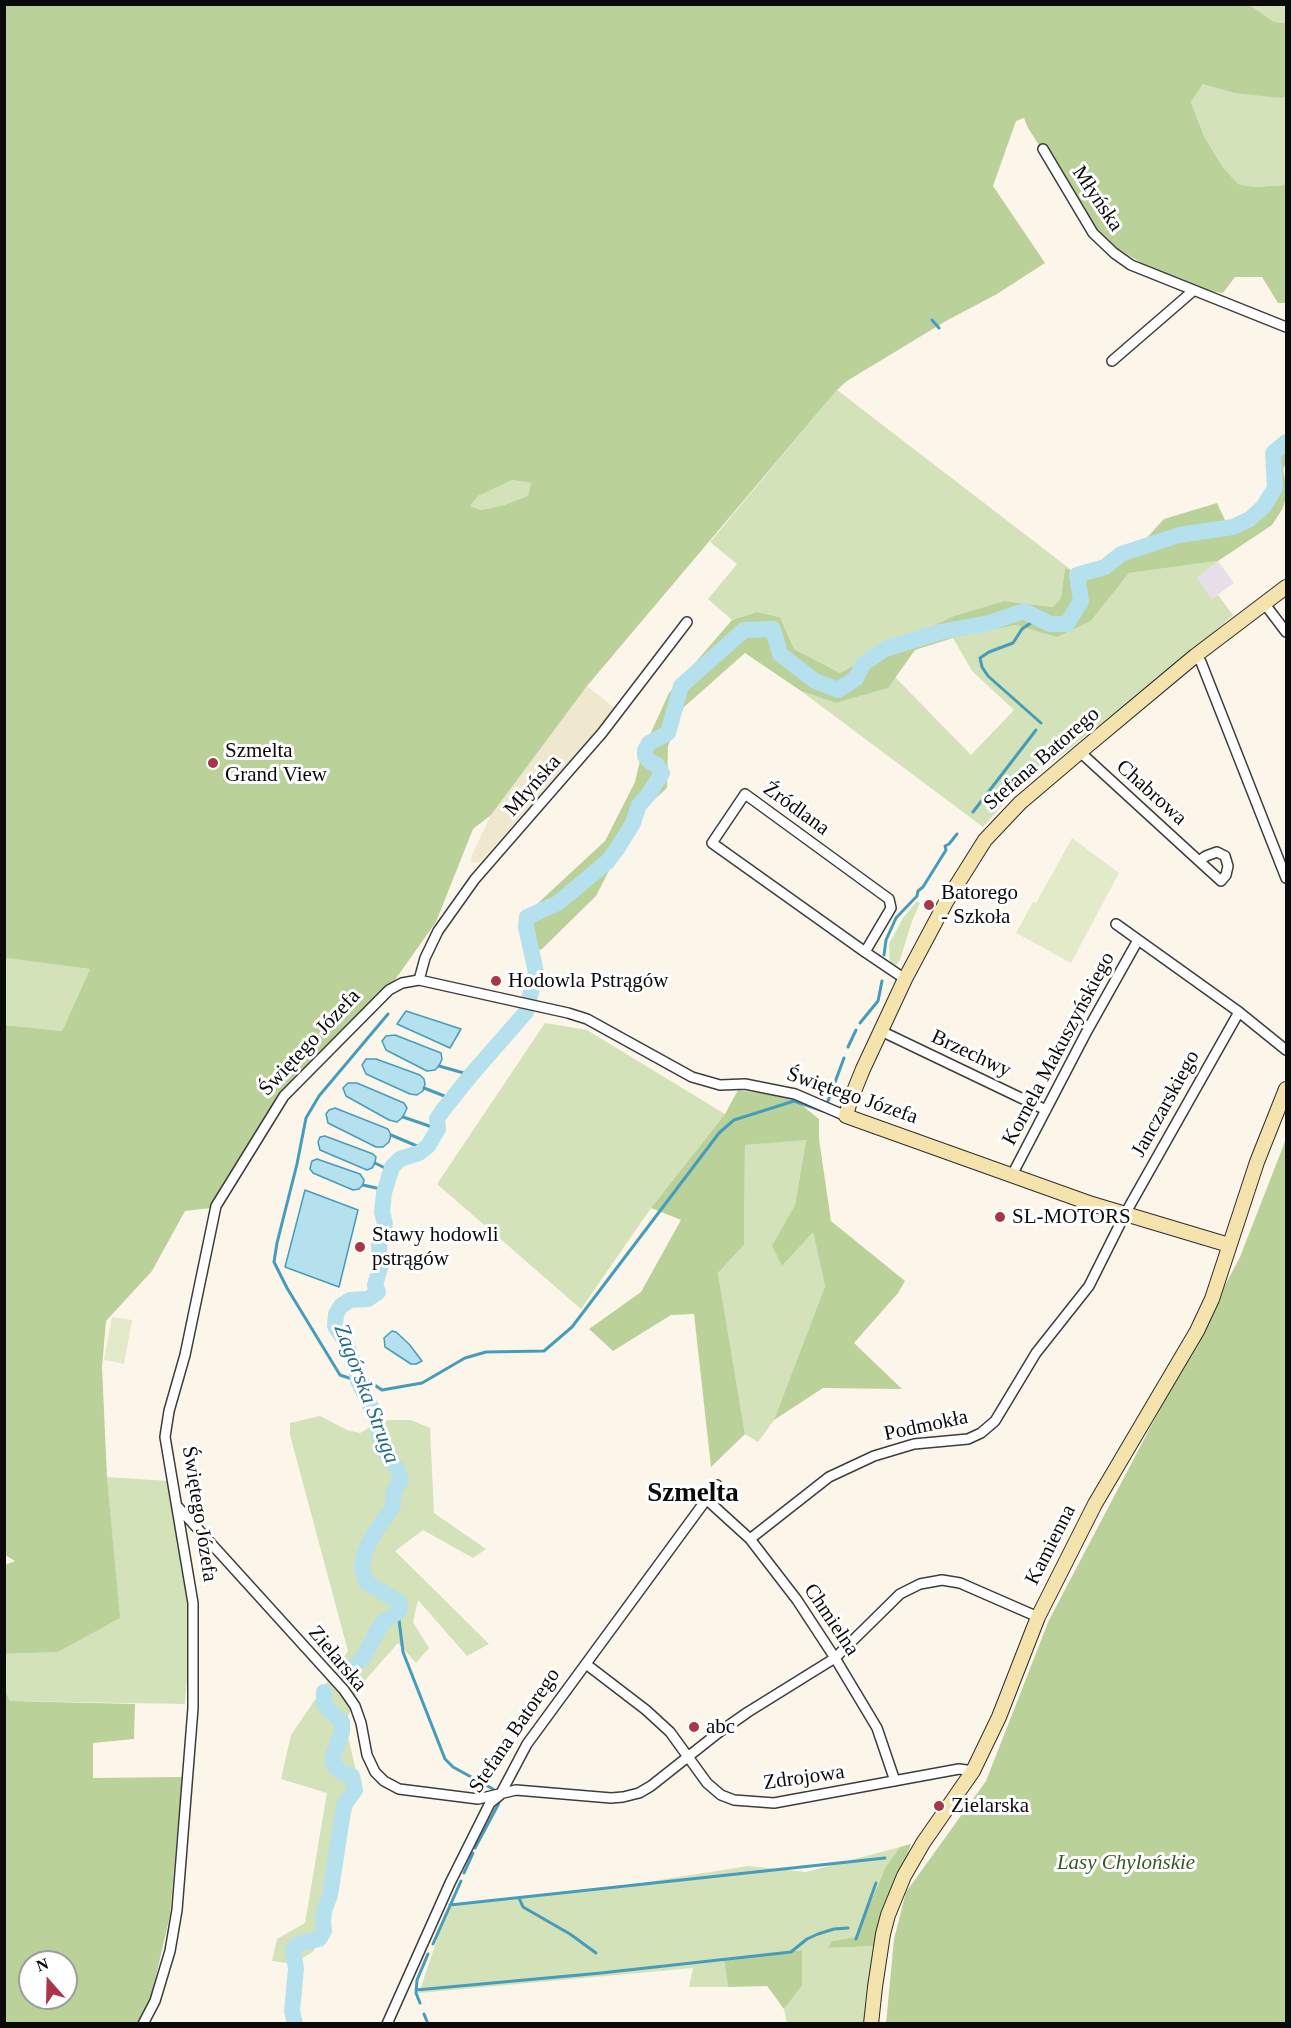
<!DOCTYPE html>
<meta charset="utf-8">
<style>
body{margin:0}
#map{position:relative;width:1291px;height:2028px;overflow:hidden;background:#fcf6ea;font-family:Georgia,serif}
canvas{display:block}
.frame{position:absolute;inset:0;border:6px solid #0a0a0a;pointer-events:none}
.north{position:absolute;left:18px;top:1950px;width:60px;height:60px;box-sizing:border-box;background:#fff;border:2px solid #9d9d9d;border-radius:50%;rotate:340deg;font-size:16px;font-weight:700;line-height:24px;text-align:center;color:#0a0a0a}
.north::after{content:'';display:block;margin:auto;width:21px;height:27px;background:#a8354a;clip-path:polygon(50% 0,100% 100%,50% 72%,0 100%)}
</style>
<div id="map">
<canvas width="1291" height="2028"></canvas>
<div class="frame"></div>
<div class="north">N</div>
</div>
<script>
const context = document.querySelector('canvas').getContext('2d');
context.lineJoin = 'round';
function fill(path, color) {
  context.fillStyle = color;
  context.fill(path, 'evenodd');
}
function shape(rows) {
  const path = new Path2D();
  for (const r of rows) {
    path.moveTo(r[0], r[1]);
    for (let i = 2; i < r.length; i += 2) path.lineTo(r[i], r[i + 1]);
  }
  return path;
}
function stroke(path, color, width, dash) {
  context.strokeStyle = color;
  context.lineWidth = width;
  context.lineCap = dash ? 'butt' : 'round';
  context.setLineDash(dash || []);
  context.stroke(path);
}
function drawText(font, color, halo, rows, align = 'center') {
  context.font = font + ' Georgia,serif';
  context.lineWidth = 6;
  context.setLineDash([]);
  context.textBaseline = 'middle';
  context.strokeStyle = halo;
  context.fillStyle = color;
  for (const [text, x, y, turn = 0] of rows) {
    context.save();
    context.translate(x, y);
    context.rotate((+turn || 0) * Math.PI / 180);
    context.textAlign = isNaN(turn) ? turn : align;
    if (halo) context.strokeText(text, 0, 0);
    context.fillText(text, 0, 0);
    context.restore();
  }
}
fill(shape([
 [1218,561,1234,583,1212,599,1196,578]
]), '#e6dfe9');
fill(shape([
 [587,686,616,709,502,838,479,863,471,862,472,855,491,815]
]), '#efe8ce');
fill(shape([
 [1248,5,1286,5,1286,23,1274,22],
 [1203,84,1280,98,1286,97,1286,185,1254,187,1238,184,1222,166,1204,136,1191,102],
 [837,390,1074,572,1065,568,1061,598,1053,607,1004,601,954,616,895,643,840,673,794,649,780,617,757,612,732,620,708,599,737,564,710,542],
 [512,480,531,483,528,497,504,505,481,510,469,506,478,496],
 [1218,561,1197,578,1212,599,1218,595,1233,615,1191,653,1013,793,983,827,801,691,836,703,887,688,895,677,971,755,1014,710,972,671,953,638,1016,625,1058,636,1091,621,1129,573],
 [917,901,920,903,912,921,900,960,896,965,890,962,889,944,903,918],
 [5,958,90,969,62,1031,5,1025],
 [545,1023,587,1030,725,1114,651,1208,581,1309,437,1184],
 [806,1139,795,1205,773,1247,782,1266,813,1231,825,1286,774,1420,758,1442,745,1434,718,1273,744,1245,745,1145],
 [320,1416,347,1430,360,1433,382,1420,411,1420,430,1428,434,1513,486,1549,473,1558,423,1530,395,1551,489,1644,467,1656,418,1600,413,1622,429,1648,416,1663,398,1643,360,1686,345,1724,359,1783,314,1951,293,1964,272,1961,277,1939,305,1923,327,1793,281,1779,291,1735,348,1651,290,1435,290,1423],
 [107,1477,169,1481,188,1601,189,1653,185,1704,10,1701,5,1691,5,1654,58,1652,119,1618],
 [900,1847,885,1868,867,1907,856,1937,832,1941,828,1948,875,1946,865,2023,787,2023,784,2009,802,1986,801,1950,724,1960,728,1987,689,1987,693,1968,419,1993,448,1907,519,1898,590,1891,748,1866,806,1872]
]), '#d4e2b9');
fill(shape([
 [1248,4,1274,22,1286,23,1286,97,1281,98,1235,93,1203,84,1191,102,1204,136,1214,153,1222,166,1238,184,1254,187,1286,185,1286,303,1278,303,1262,277,1235,277,1223,293,1196,289,1162,275,1098,237,1028,128,1024,118,1016,121,993,186,1045,263,997,294,946,321,847,381,837,390,587,686,491,815,473,829,436,922,387,991,283,1092,211,1208,185,1211,152,1271,106,1321,102,1367,107,1477,120,1618,58,1652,5,1654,5,1565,15,1561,5,1555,5,1025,62,1031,90,969,5,958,5,5],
 [512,480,531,483,528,496,504,505,481,510,470,506,478,496],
 [1286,442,1286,462,1283,470,1286,484,1286,497,1283,508,1272,525,1218,561,1129,573,1091,621,1057,637,1016,625,953,638,915,650,888,688,836,703,801,691,745,653,684,707,668,746,667,788,645,808,631,839,622,845,596,896,542,949,536,952,524,916,605,841,635,782,642,752,669,693,732,620,757,612,780,617,794,649,840,673,895,643,954,616,1004,601,1053,607,1061,598,1065,568,1074,572,1142,543,1164,519,1217,503,1225,520,1241,522,1254,517,1273,491,1277,451],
 [738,1090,793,1098,819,1119,819,1139,831,1221,905,1281,898,1293,854,1343,902,1389,823,1388,774,1420,825,1286,813,1232,782,1266,772,1246,795,1205,806,1140,745,1145,744,1245,718,1273,745,1434,711,1467,694,1314,671,1315,613,1351,589,1329,641,1292,681,1220,651,1208,725,1114],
 [1286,1139,1286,2023,886,2024,894,1939,906,1892,986,1781,1049,1620,1240,1257],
 [5,1691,10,1701,135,1704,134,1739,93,1743,93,1778,182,1777,170,1915,151,1998,137,2023,5,2023],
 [30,1962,66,1962,66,1998,30,1998],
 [911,1844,875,1946,828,1948,832,1941,856,1937,885,1868,900,1847],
 [802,1950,802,1986,784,2009,767,1986,728,1987,724,1960]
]), '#bad19a');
fill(shape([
 [1072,838,1119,873,1071,963,1016,933,1033,902,1036,903],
 [112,1317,132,1320,124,1364,104,1360]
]), '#e3eac9');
const water = shape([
 [406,1011,461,1029,450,1048,397,1024,406,1011],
 [395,1035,441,1053,442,1059,439,1066,435,1070,427,1071,386,1050,382,1041,386,1036,395,1035],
 [366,1059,376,1059,420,1075,424,1079,425,1084,423,1091,417,1095,410,1094,366,1074,362,1065,366,1059],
 [348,1083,357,1083,404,1103,407,1108,403,1117,397,1122,389,1120,346,1096,343,1088,348,1083],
 [335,1108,388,1129,391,1135,389,1142,383,1147,376,1147,328,1123,326,1114,329,1110,335,1108],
 [325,1136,373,1154,376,1157,375,1163,372,1168,367,1170,320,1150,318,1142,320,1137,325,1136],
 [317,1159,360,1174,364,1180,363,1185,359,1189,353,1190,313,1173,310,1169,311,1164,312,1161,317,1159],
 [305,1190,358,1210,339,1287,285,1267,305,1190],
 [392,1331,396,1332,409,1344,422,1361,416,1364,411,1364,385,1347,384,1338,392,1331]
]);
fill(water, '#b5e0ed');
stroke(water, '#469cbb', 1.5);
stroke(shape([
 [932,320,939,328],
 [1038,618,1022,629,1013,643,989,652,980,658,982,667,988,676,1041,723],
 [973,812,1036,730],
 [884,955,886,940,896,918,917,896,918,891,923,887,946,850,945,846,949,844,957,834],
 [388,1014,319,1096,306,1118,297,1164,277,1243,274,1262,287,1288,340,1375,358,1381,364,1378,382,1390,422,1383,465,1358,486,1352,544,1351,572,1327,719,1133,734,1120,794,1101,823,1111],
 [860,1023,878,1001,882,981],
 [848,1047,856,1030],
 [439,1066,471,1075],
 [424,1088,452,1099],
 [828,1101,844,1058],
 [403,1117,438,1129],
 [391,1135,424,1149],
 [375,1163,391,1171],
 [363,1185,385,1190],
 [398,1612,403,1652,445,1759,453,1767,493,1789],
 [475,1848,499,1803],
 [464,1873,473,1853],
 [519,1898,523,1907,570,1934,596,1953],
 [450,1905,885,1858],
 [856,1939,876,1883],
 [433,1944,461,1881],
 [416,1990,601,1973,791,1952,807,1939,818,1934,834,1929,848,1928],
 [420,2003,416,1993,417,1980,428,1954],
 [424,2014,428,2024]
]), '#469cbb', 3);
stroke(shape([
 [343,1676,362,1659,382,1623,398,1612,400,1608,399,1602,366,1582,362,1568,364,1554,373,1535,393,1506,394,1491,401,1480,398,1470,381,1447,375,1415,358,1381,356,1369,346,1343,335,1326,336,1314,341,1306,350,1300,368,1299,378,1292,375,1285,380,1268,379,1243,385,1224,382,1212,384,1193,392,1167,400,1159,419,1153,428,1146,438,1129,437,1119,443,1110,471,1075,526,1012,536,972,526,927,527,917,558,903,607,862,617,849,633,823,639,805,649,794,662,773,657,765,649,761,645,756,645,750,649,743,668,733,681,686,744,630,773,629,780,654,815,681,838,690,856,678,863,664,885,649,940,632,989,623,1024,611,1050,624,1067,624,1081,601,1077,575,1105,567,1121,554,1179,535,1233,527,1250,519,1264,506,1275,488,1273,453,1286,442],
 [295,2024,292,2011,296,1969,293,1950,297,1944,319,1939,324,1931,323,1923,324,1911,330,1895,344,1805,355,1790,352,1776,339,1771,334,1765,333,1755,342,1732,342,1722,324,1705,324,1692]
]), '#b5e0ed', 16);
const street = shape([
 [1043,149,1093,233,1114,253,1131,265,1286,327],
 [1112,361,1193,291],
 [1264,603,1286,632],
 [1195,656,1201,662,1286,878],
 [1080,752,1199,861,1221,881,1226,875,1228,866,1225,856,1217,852,1206,856,1199,861],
 [1116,924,1239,1012,1286,1050],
 [865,952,891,908,889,899,745,794,712,843,865,952,905,979],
 [419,980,425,958,438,931,475,879,602,733,687,622],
 [881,1031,1046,1110],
 [1012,1175,1087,1031,1138,940],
 [706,1499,750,1539,797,1600,835,1658,877,1728,895,1781],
 [178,1507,344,1690,355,1706,361,1723,367,1755,375,1772,384,1781,399,1789,478,1799,516,1790,611,1798,623,1797,639,1793,651,1786,718,1733,748,1712,835,1658,900,1594,920,1584,942,1580,960,1583,1038,1617],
 [750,1539,829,1477,874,1456,914,1444,968,1439,981,1433,995,1421,1036,1353,1089,1286,1125,1214,1239,1012],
 [586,1664,646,1710,670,1732,707,1783,721,1795,734,1800,774,1803,959,1769,973,1771],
 [143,2024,155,2001,170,1951,177,1910,193,1708,193,1603,165,1437,169,1411,185,1355,216,1206,284,1096,389,990,402,983,419,980,568,1013,587,1019,692,1077,720,1085,745,1084,795,1094,846,1116],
 [387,2024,450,1883,490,1803,500,1795,527,1744,717,1485]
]);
const secondary = shape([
 [1229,1245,1092,1204,846,1116,850,1101,863,1069,905,979,946,902,985,840,1020,803,1080,752,1195,656,1286,587],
 [871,2024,875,1987,883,1934,888,1915,904,1876,923,1843,973,1771,999,1717,1038,1617,1095,1504,1197,1331,1212,1299,1257,1162,1286,1089]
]);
stroke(street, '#3d3d3d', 12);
stroke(secondary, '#2c2c2c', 16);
stroke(street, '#fff', 9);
stroke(secondary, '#f5e3ad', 14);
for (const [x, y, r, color] of [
 [213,763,6,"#a8354a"],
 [929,905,6,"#a8354a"],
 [496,981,6,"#a8354a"],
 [1000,1217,6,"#a8354a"],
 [360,1247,6,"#a8354a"],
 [694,1727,6,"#a8354a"],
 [939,1806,6,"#a8354a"]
]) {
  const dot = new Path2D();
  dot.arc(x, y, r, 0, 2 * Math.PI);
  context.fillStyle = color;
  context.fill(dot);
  stroke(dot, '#fff', 2);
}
drawText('21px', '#0a0a0a', '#fff', [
 ["Młyńska",1097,199,56],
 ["Stefana Batorego",1042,759,-41],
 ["Młyńska",533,786,-49],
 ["Chabrowa",1151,793,42],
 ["Źródlana",796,809,36],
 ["Świętego Józefa",310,1043,-47],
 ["Kornela Makuszyńskiego",1059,1049,-62],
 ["Brzechwy",971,1054,25],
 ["Świętego Józefa",852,1096,19],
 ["Janczarskiego",1166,1104,-61],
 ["Podmokła",926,1426,-12],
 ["Świętego Józefa",199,1514,81],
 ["Kamienna",1051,1545,-63],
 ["Chmielna",831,1620,56],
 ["Zielarska",337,1659,50],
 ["Stefana Batorego",515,1731,-56],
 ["Zdrojowa",804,1778,-8]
]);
drawText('21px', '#0a0a0a', '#fff', [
 ["Szmelta",225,751],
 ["Grand View",225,775],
 ["Batorego",941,893],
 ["- Szkoła",941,917],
 ["Hodowla Pstrągów",508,981],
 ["SL-MOTORS",1012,1217],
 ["Stawy hodowli",372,1235],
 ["pstrągów",372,1259],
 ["abc",706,1727],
 ["Zielarska",951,1806]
], 'left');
drawText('italic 21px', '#365924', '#fff', [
 ["Lasy Chylońskie",1126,1863]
]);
drawText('italic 22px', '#246c8b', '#fff', [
 ["Zagórska Struga",366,1394,69]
]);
drawText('bold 27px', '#0a0a0a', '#fff', [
 ["Szmelta",693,1494]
]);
</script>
